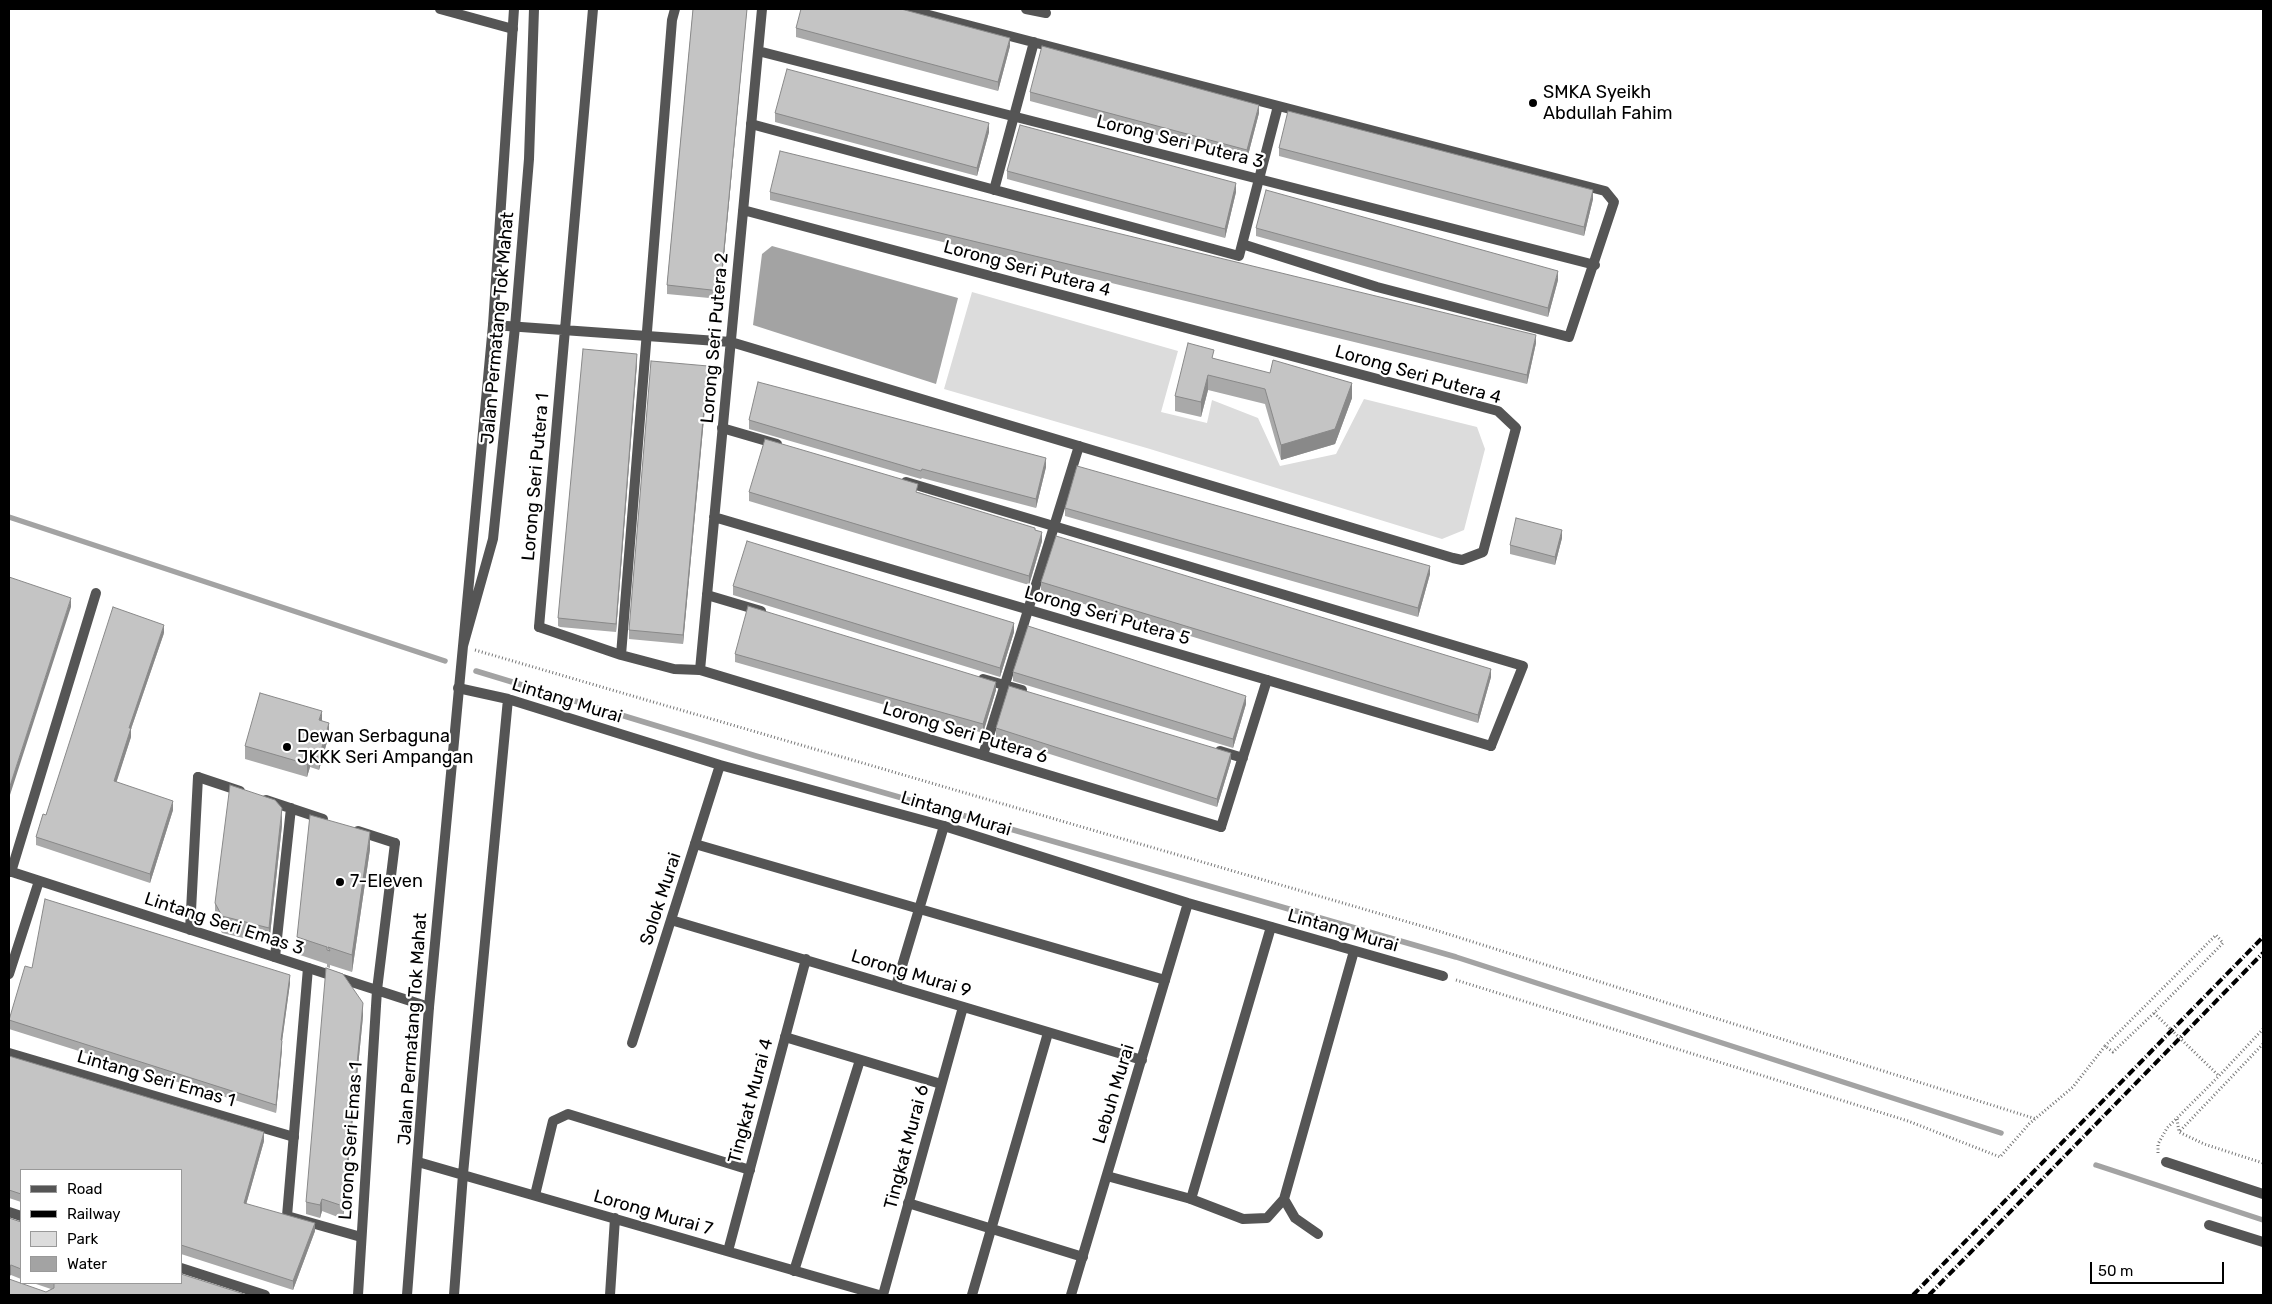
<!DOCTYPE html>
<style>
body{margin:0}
#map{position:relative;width:2272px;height:1304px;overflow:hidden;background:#fff;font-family:Rubik,sans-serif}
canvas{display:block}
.frame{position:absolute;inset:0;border:10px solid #000;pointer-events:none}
.legend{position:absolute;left:20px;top:1169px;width:162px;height:115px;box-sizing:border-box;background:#fff;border:1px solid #999;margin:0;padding:6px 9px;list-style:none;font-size:15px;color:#000}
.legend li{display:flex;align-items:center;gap:10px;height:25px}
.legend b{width:25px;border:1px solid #999}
.scale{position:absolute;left:2090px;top:1262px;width:134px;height:22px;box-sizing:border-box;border:2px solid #000;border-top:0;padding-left:6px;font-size:15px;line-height:18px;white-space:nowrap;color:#000;-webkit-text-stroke:4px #fff;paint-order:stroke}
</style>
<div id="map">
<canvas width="2272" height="1304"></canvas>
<div class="frame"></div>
<ul class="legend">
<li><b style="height:6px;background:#555"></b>Road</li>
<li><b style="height:6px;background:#000"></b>Railway</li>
<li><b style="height:14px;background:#dcdcdc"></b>Park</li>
<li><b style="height:14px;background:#a3a3a3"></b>Water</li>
</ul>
<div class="scale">50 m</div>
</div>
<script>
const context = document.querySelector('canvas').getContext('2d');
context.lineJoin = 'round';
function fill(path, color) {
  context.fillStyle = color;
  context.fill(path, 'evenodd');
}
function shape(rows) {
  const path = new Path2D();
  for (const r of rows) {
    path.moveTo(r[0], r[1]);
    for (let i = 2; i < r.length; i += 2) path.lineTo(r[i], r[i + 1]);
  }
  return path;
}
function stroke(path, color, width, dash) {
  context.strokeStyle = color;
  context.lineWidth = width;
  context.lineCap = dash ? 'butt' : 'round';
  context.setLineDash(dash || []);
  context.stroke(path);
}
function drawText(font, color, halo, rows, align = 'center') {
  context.font = font + ' Rubik,sans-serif';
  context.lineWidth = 4.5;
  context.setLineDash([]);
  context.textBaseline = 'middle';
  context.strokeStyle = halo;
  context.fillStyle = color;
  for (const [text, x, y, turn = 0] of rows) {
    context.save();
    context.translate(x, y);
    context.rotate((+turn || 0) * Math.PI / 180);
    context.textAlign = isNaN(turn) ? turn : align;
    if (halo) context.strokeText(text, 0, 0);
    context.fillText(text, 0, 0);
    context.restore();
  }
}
fill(shape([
 [972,292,1178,351,1161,412,1207,423,1212,400,1258,418,1280,466,1336,454,1364,399,1477,427,1485,449,1464,530,1442,539,1150,449,944,389]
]), '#dcdcdc');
fill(shape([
 [772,246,958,298,936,384,753,325,762,254]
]), '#a3a3a3');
stroke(shape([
 [9,517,445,661],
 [476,671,756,756,1456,957,2001,1133],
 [2096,1165,2263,1220]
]), '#a3a3a3', 5.5);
stroke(shape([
 [475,650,1432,929,2036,1119],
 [1456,980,1908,1121,2000,1157,2029,1124,2073,1087,2105,1046,2113,1052,2154,1013],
 [2263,1044,2179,1132,2204,1144,2263,1163],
 [2177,1119,2179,1132],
 [2158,1153,2158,1144,2167,1128,2219,1076]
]), '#777', 3, [1, 2.5]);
stroke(shape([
 [440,9,513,29],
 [906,9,1605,191,1614,202,1569,337,1377,287,1242,244],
 [1026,9,1046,13],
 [751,124,1239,256,1278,106],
 [994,190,1034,42],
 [722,428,777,444],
 [906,482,1523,666,1491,746],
 [707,595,761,611],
 [539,627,621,655,674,669,700,670],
 [621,655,672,20,675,9],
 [983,679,1022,690],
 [1220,751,1243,758],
 [983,755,1079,446],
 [198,777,240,791],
 [266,800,323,819],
 [1221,827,1267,680],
 [358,831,395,843],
 [695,844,1165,980],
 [275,957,291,808],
 [308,968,287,1216,361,1237],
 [896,986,944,826],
 [785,1037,941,1084],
 [535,1195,553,1121,568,1114,750,1170],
 [1191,1199,1271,927],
 [908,1203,1083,1257],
 [794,1271,860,1060],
 [972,1295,1048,1033]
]), '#555', 10);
stroke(shape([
 [762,9,700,670,1221,827],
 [758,51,1595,265],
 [493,325,731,342,1453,558,1462,560,1483,552,1516,428,1498,411,743,210],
 [714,517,1491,746],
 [539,627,593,9],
 [458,688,508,699,720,765,944,826,1188,903,1443,976],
 [9,871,429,1007],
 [11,872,96,593],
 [671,920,1142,1060],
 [190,930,198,777],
 [9,974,39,881],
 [632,1043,720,765],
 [9,1053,294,1137],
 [418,1162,879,1295],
 [2166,1162,2263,1194],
 [1107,1176,1191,1199,1243,1219,1267,1218,1284,1199],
 [9,1212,21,1216],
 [2209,1225,2263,1242],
 [1318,1234,1295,1218,1284,1199,1354,951],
 [728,1251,806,959],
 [181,1268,265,1295],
 [358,1295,377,990,395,843],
 [454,1295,463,1174,508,699],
 [610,1295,615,1218],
 [883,1295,963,1007],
 [1071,1295,1188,903]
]), '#555', 10);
stroke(shape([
 [514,9,493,325,463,646,493,539,515,327,529,159,534,9],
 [407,1295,429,1007,463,646]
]), '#555', 10);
stroke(shape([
 [1913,1295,2263,937],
 [1929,1295,2263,953]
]), '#000', 4, [8, 2.5, 1, 2.5]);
stroke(shape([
 [2105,1046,2216,935,2223,943,2154,1013,2219,1076,2263,1029]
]), '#777', 3, [1, 2.5]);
fill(shape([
 [693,9,747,9,720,299,667,294,667,285],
 [796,28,1010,46,998,91,796,37],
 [1030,92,1259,113,1247,159,1030,101],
 [775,113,989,132,977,176,775,122],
 [1279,148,1593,199,1584,236,1279,156],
 [1007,171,1236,192,1225,238,1007,179],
 [770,192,1536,343,1527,384,770,200],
 [1256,228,1558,280,1548,317,1256,236],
 [1214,359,1352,398,1335,444,1281,460,1265,404,1208,390,1201,417,1175,411,1175,396],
 [637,363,616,632,560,627,558,626,558,618],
 [708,375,683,644,629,639,629,630],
 [749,420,1046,467,1036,508,922,478,921,479,749,429],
 [749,492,918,492,1035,530,1042,541,1029,585,749,501],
 [1065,508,1430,574,1418,617,1065,516],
 [1562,538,1555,565,1510,554,1510,545],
 [1041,582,1491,677,1478,723,1041,591],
 [733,586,1014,632,1000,677,733,595],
 [164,633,131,729,131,737,116,782,173,810,150,883,36,845,36,837,46,815],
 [735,654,996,690,983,733,735,662],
 [1013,672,1246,704,1233,748,1013,681],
 [322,720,329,735,319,770,310,767,307,777,245,759,245,746],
 [996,728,1231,761,1217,807,996,737],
 [282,825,269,944,222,933,215,920,215,903],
 [370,849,352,972,330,965,330,968,327,967,327,964,297,954,297,937],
 [32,968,290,983,282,1041,282,1049,276,1113,9,1029,9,1020],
 [363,1016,343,1219,322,1211,320,1218,306,1214,306,1202],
 [9,1056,264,1141,246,1204,315,1231,293,1290,181,1254,181,1170,21,1170,21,1202,9,1198],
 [9,1218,21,1222,21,1279,11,1275,9,1276],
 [33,1283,181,1283,46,1292,51,1289]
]), '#a9a9a9');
fill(shape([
 [747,9,720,299,720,291],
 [1010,38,1010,46,998,91,998,82],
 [1259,105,1259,113,1247,159,1247,150],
 [989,123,989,132,977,176,977,168],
 [1236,183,1236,192,1225,238,1225,229],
 [1593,190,1593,199,1584,236,1584,227],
 [1558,271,1558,280,1548,317,1548,308],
 [1536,335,1536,343,1527,384,1527,375],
 [637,354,637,363,616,632,616,624],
 [708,366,708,375,683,644,683,635],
 [1208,375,1208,390,1201,417,1201,402],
 [1352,383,1352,398,1335,444,1281,460,1281,445],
 [1046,458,1046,467,1036,508,1036,499],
 [1562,530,1562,538,1555,565,1555,557],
 [1042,532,1042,541,1029,585,1029,576],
 [1430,566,1430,574,1418,617,1418,608],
 [71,598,71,607,9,798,9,789],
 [1014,623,1014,632,1000,677,1000,668],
 [164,625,164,633,131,729,131,737,114,790,114,781,129,728],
 [1491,669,1491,677,1478,723,1478,715],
 [996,682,996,690,983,733,983,724],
 [1246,696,1246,704,1233,748,1233,739],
 [322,711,322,723,319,720],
 [329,723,329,735,319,770,319,757],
 [1231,753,1231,761,1217,807,1217,799],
 [310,755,310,767,307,777,307,764],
 [173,801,173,810,150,883,150,874],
 [282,808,282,825,269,944,269,928],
 [370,832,370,849,352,972,352,955],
 [290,975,290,983,281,1049,281,1040],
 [363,1003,363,1016,343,1219,343,1206],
 [282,1041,282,1049,276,1113,276,1105],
 [264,1132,264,1141,244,1212,244,1203],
 [322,1199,322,1211,320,1218,320,1205],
 [315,1223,315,1231,293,1290,293,1281],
 [11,1265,11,1275,9,1276,9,1266]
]), '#898989');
const building = shape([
 [693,9,747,9,720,291,667,285,693,9],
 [801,9,901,9,1010,38,998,82,796,28,801,9],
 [1042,46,1259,105,1247,150,1030,92,1042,46],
 [787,69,989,123,977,168,775,113,787,69],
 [1288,111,1593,190,1584,227,1279,148,1288,111],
 [1020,125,1236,183,1225,229,1007,171,1020,125],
 [780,151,1536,335,1527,375,770,192,780,151],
 [1266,190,1558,271,1548,308,1256,228,1266,190],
 [1188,343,1214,350,1212,358,1270,373,1273,360,1352,383,1335,429,1281,445,1265,389,1208,375,1201,402,1175,396,1188,343],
 [583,349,637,354,616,624,558,618,583,349],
 [651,361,708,366,683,635,629,630,651,361],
 [758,382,1046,458,1036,499,922,469,921,471,749,420,758,382],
 [765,439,918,484,916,492,1035,528,1035,530,1042,532,1029,576,749,492,765,439],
 [1077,466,1430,566,1418,608,1065,508,1077,466],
 [1516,518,1562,530,1555,557,1510,545,1516,518],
 [1056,536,1491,669,1478,715,1041,582,1056,536],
 [747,541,1014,623,1000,668,733,586,747,541],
 [9,577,71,598,9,789,9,577],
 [748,606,996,682,983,724,735,654,748,606],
 [113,607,164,625,129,728,131,728,114,781,173,801,150,874,36,837,43,814,46,815,113,607],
 [1028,626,1246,696,1233,739,1013,672,1028,626],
 [1009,686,1231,753,1217,799,996,728,1009,686],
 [260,693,322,711,319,720,329,723,319,757,310,755,307,764,245,746,260,693],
 [230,785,275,800,282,808,269,928,222,916,215,903,230,785],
 [310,815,370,832,352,955,328,947,330,951,327,950,327,947,297,937,310,815],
 [45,899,290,975,281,1040,282,1041,276,1105,9,1020,25,966,32,968,45,899],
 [326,968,343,974,363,1003,343,1206,322,1199,320,1205,306,1202,326,968],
 [9,1056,264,1132,244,1203,315,1223,293,1281,181,1245,181,1170,21,1170,21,1194,9,1190,9,1056],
 [9,1218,21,1222,21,1269,11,1265,9,1266,9,1218],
 [181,1274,247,1295,9,1295,9,1279,46,1292,54,1288,54,1283,181,1283,181,1274]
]);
fill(building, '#c4c4c4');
stroke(building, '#898989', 1);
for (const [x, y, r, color] of [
 [1533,103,5,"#000"],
 [287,747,5,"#000"],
 [340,882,5,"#000"]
]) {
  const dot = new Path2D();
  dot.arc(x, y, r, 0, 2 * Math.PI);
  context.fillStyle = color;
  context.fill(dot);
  stroke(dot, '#fff', 2);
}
drawText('18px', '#000', '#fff', [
 ["SMKA Syeikh",1543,93],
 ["Abdullah Fahim",1543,114],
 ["Dewan Serbaguna",297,737],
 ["JKKK Seri Ampangan",297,758],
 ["7-Eleven",350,882]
], 'left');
drawText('18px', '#000', '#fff', [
 ["Lorong Seri Putera 3",1180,142,14],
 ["Lorong Seri Putera 4",1027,269,15],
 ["Jalan Permatang Tok Mahat",498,328,-85],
 ["Lorong Seri Putera 2",715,338,-85],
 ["Lorong Seri Putera 4",1418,375,16],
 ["Lorong Seri Putera 1",536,477,-85],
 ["Lorong Seri Putera 5",1107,616,16],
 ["Lintang Murai",567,701,17],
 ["Lorong Seri Putera 6",965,733,17],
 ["Lintang Murai",956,814,17],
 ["Solok Murai",661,899,-72],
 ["Lintang Seri Emas 3",224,924,18],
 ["Lintang Murai",1343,931,16],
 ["Lorong Murai 9",911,974,17],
 ["Jalan Permatang Tok Mahat",413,1029,-86],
 ["Lintang Seri Emas 1",156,1079,16],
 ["Lebuh Murai",1114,1094,-73],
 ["Tingkat Murai 4",751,1101,-75],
 ["Lorong Seri Emas 1",351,1141,-86],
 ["Tingkat Murai 6",907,1147,-75],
 ["Lorong Murai 7",653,1213,16]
]);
</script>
